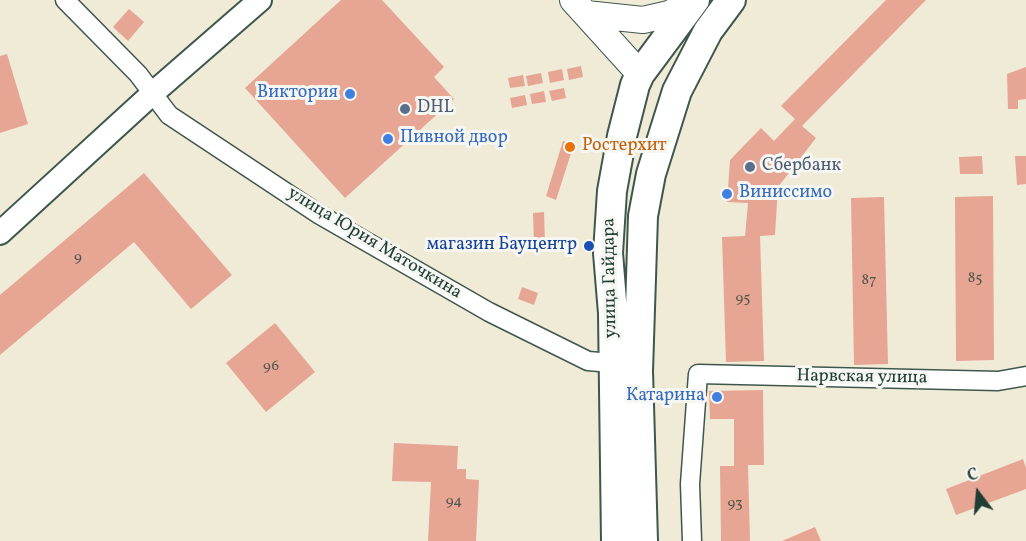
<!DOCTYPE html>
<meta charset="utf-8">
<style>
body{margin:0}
#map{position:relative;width:1026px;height:541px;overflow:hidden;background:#f0ebd7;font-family:Vollkorn,serif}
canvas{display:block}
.north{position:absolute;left:948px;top:463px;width:60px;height:60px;-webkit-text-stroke:4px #f6f6f2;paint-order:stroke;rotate:344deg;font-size:16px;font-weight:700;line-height:24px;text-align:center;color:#1f3d34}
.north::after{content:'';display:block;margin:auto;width:21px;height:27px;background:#1f3d34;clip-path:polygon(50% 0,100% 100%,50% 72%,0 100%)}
</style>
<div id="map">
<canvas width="1026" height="541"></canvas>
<div class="north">С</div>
</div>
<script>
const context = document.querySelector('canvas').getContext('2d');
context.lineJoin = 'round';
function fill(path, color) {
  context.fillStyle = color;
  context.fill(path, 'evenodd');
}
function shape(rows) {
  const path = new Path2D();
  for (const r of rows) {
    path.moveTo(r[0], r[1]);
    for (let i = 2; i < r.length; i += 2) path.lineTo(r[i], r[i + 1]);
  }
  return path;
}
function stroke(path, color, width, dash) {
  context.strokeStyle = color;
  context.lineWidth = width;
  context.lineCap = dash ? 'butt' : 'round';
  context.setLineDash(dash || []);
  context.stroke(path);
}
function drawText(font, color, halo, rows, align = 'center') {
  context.font = font + ' Vollkorn,serif';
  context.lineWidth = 6;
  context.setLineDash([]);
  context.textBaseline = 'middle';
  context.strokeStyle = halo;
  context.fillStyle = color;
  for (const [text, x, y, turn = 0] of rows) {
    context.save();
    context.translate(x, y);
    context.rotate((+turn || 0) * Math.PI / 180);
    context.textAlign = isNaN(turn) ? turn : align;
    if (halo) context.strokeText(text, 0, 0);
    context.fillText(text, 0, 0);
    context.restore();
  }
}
fill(shape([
 [341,0,382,0,444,67,434,77,454,99,345,198,245,88],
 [886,0,926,0,802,126,816,138,778,187,775,235,760,236,764,361,726,362,722,237,745,236,748,203,727,202,730,160,761,128,774,141,795,119,781,106],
 [129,9,144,22,128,41,113,27],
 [7,54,28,124,0,133,0,56],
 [581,66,583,77,569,80,567,69],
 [1026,67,1026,99,1018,100,1018,109,1008,109,1007,74],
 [562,69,564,80,550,83,548,72],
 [541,73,543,83,528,86,526,76],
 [523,75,525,86,510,88,508,78],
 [564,88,566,98,552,101,549,91],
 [544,91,546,102,532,104,530,94],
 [525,95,527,105,512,108,510,98],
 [563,141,574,144,556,200,546,196],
 [982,156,983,174,960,174,959,157],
 [1015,156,1026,156,1026,184,1017,185],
 [144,173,232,275,191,309,134,242,0,355,0,295],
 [993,196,994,360,956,361,955,197],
 [884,197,888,364,854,365,851,198],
 [544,212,545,244,534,244,533,213],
 [522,287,538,293,534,305,518,299],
 [275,323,315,372,266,412,226,363],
 [763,390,764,465,748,465,750,541,721,541,720,466,734,466,734,419,710,419,709,391],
 [394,443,458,446,457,469,466,469,466,479,479,480,476,541,428,541,431,482,392,481],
 [1023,459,1026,468,1026,489,956,515,946,489],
 [815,527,821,541,782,541]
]), '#e7a593');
const minor = shape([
 [65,0,138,74,169,115,320,215,489,312,588,361,612,363],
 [692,541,690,484,698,374,998,381,1026,376]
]);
const tertiary = shape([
 [0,233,153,93,260,0]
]);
const secondary = shape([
 [573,0,640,74],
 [586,14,643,20,669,14,694,1]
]);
const primary = shape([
 [616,541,613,313,608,253,612,191,622,136,635,85,640,74,695,0],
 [643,541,638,371,643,216,651,174,677,91,708,31,731,0]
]);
stroke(minor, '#3e574c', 21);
stroke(tertiary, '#3e574c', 26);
stroke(secondary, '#3e574c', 28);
stroke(primary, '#3e574c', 32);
stroke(minor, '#fff', 18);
stroke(tertiary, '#fff', 22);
stroke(secondary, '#fff', 26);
stroke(primary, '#fff', 28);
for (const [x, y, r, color] of [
 [350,94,6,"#3f7fe0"],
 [405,109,6,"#5c6f8a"],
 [388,139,6,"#3f7fe0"],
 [570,147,6,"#e8710a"],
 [750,167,6,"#5c6f8a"],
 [727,194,6,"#3f7fe0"],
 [589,246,6,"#1a4fb4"],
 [717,397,6,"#3f7fe0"]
]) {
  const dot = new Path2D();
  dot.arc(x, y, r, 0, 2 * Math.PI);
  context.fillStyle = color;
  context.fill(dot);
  stroke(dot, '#f6f6f2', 2);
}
drawText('15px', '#51574c', null, [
 ["9",78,258],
 ["85",975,279],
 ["87",869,281],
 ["95",743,299],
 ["96",271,367],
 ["94",454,502],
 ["93",735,504]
]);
drawText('18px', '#366cbe', '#f6f6f2', [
 ["Виктория",338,94],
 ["Пивной двор",400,139,"left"],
 ["Виниссимо",739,194,"left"],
 ["Катарина",705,397]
], 'right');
drawText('18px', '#4e5e75', '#f6f6f2', [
 ["DHL",417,109],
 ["Сбербанк",762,167]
], 'left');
drawText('18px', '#c56008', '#f6f6f2', [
 ["Ростерхит",582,147]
], 'left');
drawText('18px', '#1f3d34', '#f6f6f2', [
 ["улица Юрия Маточкина",374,244,31],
 ["улица Гайдара",611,278,-91],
 ["Нарвская улица",862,378,1]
]);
drawText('18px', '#164399', '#f6f6f2', [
 ["магазин Бауцентр",577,246]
], 'right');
</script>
